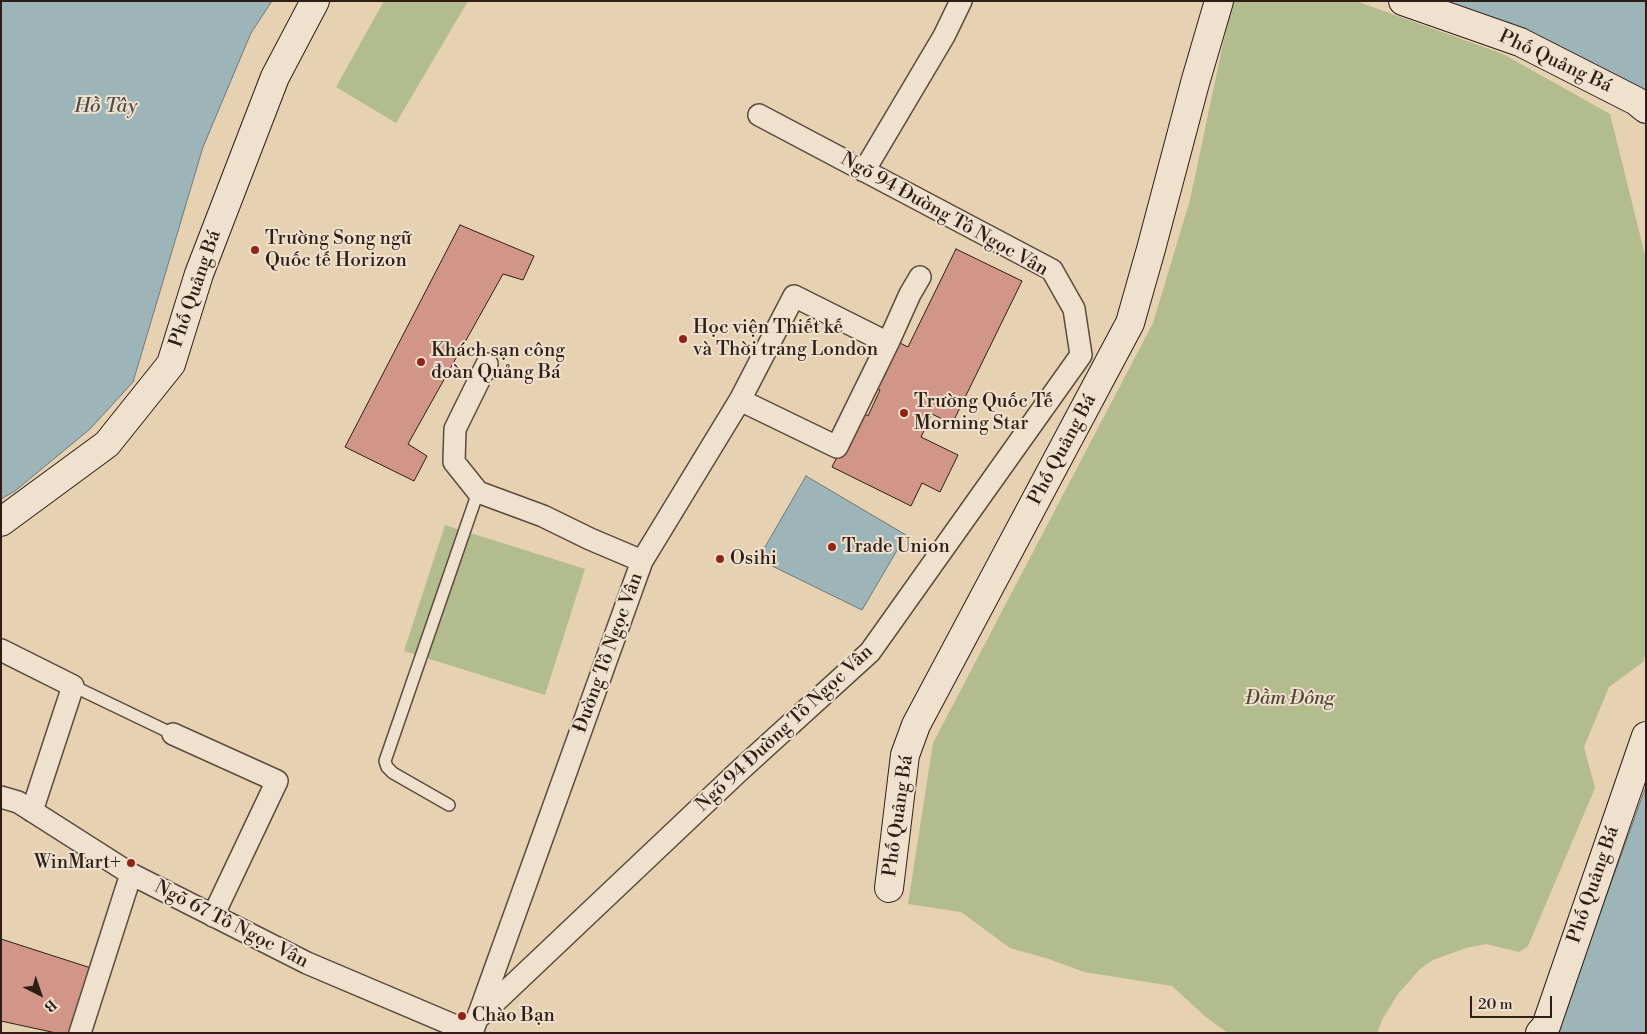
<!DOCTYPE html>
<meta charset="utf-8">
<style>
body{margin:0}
#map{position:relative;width:1647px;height:1034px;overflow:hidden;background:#e6d1b2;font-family:"Libre Bodoni",serif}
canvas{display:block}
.frame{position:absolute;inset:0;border:2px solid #2e1e16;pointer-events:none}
.north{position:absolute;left:15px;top:969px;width:50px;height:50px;-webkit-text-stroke:4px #efe1cd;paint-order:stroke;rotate:139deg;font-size:14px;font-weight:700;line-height:20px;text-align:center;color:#2e1e16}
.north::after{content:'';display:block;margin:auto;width:18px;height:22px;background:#2e1e16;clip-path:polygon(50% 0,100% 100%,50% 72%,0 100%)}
.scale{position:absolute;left:1470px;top:996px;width:82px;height:22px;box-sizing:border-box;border:2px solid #2e1e16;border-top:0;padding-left:6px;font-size:15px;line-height:18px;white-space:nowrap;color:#2e1e16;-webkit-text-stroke:4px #efe1cd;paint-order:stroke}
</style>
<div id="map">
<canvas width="1647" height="1034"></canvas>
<div class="frame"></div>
<div class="north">B</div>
<div class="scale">20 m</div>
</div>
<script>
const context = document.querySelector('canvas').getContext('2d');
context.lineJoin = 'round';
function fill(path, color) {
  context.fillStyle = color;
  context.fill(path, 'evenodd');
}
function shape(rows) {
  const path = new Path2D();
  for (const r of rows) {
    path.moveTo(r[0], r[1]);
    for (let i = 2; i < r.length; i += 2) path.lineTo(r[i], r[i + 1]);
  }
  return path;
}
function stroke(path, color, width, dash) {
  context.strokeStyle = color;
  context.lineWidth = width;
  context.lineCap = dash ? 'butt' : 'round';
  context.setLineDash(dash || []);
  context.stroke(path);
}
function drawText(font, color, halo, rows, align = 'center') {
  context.font = font + ' "Libre Bodoni",serif';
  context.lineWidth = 4;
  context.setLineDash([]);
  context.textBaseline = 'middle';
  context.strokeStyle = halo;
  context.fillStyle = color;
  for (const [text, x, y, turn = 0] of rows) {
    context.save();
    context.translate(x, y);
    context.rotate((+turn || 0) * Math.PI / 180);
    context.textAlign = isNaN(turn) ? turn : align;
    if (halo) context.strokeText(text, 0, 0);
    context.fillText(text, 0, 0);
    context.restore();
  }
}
fill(shape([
 [384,1,468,1,396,123,336,87],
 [1232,1,1356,1,1503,54,1610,114,1646,259,1646,652,1643,662,1609,687,1584,747,1595,788,1528,946,1519,952,1486,944,1466,948,1433,960,1420,969,1398,994,1383,1018,1377,1033,1228,1033,1207,1018,1172,986,1084,972,1049,959,1010,948,961,912,908,904,933,743,1153,323,1190,200],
 [445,525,585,569,545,695,404,651]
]), '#b2bc8e');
const water = shape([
 [1,1,272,1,251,33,203,147,133,382,90,429,15,491,1,499,1,1],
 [1433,1,1646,1,1646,91,1616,76,1433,1],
 [806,476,906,535,862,610,758,559,806,476],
 [1646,786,1646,1033,1557,1033,1646,786]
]);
fill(water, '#9db4b9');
stroke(water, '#717878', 1);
const building = shape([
 [460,225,534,256,523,280,503,274,408,444,427,456,414,481,345,447,460,225],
 [956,249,1022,281,952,424,932,414,921,437,958,455,940,492,922,483,911,506,832,467,860,411,868,416,880,390,874,387,896,341,908,347,956,249],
 [1,939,94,969,73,1033,56,1033,1,1021,1,939]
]);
fill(building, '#d29688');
stroke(building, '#2e1e16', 1);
const lane = shape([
 [73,686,173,734],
 [449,805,393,773,387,767,385,761,478,492]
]);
const street = shape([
 [864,171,944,36,961,1],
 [487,364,455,429,454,462,478,492,543,516,590,539,642,561],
 [740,400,837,447,888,343,910,294,920,277],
 [1,650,73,686,32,811],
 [173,734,277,781,213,916],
 [1,797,18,802,131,874,307,963,472,1033],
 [478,1018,738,772,870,652,1081,355,1074,309,1052,270,759,115],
 [80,1033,131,874],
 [472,1033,642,561,740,400,794,296,888,343]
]);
const secondary = shape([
 [1403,1,1520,42,1636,101,1646,109],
 [1,522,107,444,171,364,199,274,275,77,315,1],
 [889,888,905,755,916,725,1130,323,1151,249,1195,83,1219,1],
 [1540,1033,1546,1026,1646,736]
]);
stroke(lane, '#5c4b3d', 14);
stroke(street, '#5c4b3d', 24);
stroke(secondary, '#2e1e16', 30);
stroke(lane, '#efe1cd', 11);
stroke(street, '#efe1cd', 21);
stroke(secondary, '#efe1cd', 28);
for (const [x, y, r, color] of [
 [255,250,5,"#8f2418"],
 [683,339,5,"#8f2418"],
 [421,362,5,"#8f2418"],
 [904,413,5,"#8f2418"],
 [832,547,5,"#8f2418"],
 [720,559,5,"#8f2418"],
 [131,863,5,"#8f2418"],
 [462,1016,5,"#8f2418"]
]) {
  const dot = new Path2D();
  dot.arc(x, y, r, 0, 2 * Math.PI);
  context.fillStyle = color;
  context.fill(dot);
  stroke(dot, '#efe1cd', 2);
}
drawText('19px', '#2e1e16', '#efe1cd', [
 ["Phố Quảng Bá",1555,62,25],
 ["Ngõ 94 Đường Tô Ngọc Vân",944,215,29],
 ["Phố Quảng Bá",196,289,-71],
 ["Phố Quảng Bá",1063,450,-62],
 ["Đường Tô Ngọc Vân",609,653,-70],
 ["Ngõ 94 Đường Tô Ngọc Vân",785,729,-43],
 ["Phố Quảng Bá",899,816,-82],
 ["Phố Quảng Bá",1594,885,-71],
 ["Ngõ 67 Tô Ngọc Vân",231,925,27]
]);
drawText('19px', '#2e1e16', '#efe1cd', [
 ["Trường Song ngữ",265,239],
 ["Quốc tế Horizon",265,261],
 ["Học viện Thiết kế",693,328],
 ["và Thời trang London",693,350],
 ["Khách sạn công",431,351],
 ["đoàn Quảng Bá",431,373],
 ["Trường Quốc Tế",914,402],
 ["Morning Star",914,424],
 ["Trade Union",842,547],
 ["Osihi",730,559],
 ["WinMart+",121,863,"right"],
 ["Chào Bạn",472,1016]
], 'left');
drawText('italic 19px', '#4f4634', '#efe1cd', [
 ["Đầm Đông",1290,699]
]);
drawText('italic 20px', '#4f4b47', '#efe1cd', [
 ["Hồ Tây",106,107]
]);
</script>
